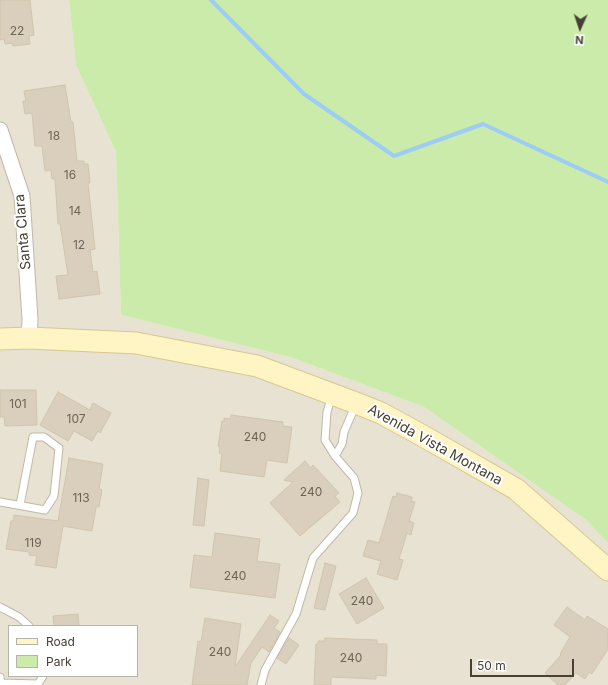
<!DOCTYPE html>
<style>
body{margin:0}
#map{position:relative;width:608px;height:685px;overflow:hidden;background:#f4f0e5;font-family:Inter,sans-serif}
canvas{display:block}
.legend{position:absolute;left:8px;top:625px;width:130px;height:52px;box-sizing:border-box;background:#fff;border:1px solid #b5b3ae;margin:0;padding:5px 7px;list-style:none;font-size:12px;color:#474034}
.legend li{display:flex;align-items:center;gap:8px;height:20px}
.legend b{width:20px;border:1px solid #b5b3ae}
.north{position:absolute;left:560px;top:8px;width:40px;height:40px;-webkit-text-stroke:3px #fff;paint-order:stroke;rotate:183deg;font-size:11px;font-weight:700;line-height:16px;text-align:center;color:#474034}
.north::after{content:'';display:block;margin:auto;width:14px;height:18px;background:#474034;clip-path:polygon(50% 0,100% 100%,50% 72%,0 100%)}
.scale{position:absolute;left:470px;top:659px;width:104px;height:18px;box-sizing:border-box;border:2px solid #474034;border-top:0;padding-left:5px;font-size:12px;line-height:14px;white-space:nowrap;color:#474034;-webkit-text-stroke:3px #fff;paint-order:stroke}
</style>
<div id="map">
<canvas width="608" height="685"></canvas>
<ul class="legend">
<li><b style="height:5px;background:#fff4c4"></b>Road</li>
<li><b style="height:11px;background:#cbebab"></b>Park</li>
</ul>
<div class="north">N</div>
<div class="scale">50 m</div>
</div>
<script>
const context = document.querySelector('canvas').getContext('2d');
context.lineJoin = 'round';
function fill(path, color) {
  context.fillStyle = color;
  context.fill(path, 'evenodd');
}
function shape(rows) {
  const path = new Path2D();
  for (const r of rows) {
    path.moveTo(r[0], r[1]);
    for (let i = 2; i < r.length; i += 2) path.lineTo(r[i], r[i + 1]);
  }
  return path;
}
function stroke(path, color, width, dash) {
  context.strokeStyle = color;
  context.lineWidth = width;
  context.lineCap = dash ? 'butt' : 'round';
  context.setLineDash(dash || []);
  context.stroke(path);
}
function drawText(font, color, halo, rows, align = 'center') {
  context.font = font + ' Inter,sans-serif';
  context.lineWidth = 4;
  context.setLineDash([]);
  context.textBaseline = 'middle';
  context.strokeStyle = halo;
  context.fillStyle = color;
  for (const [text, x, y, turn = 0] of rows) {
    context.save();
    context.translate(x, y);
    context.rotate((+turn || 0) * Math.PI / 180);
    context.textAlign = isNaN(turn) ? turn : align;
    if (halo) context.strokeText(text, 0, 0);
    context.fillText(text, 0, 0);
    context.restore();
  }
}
fill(shape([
 [0,0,69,0,76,65,116,152,121,315,290,357,424,407,586,520,608,543,608,685,0,685],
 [9,626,137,626,137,676,9,676]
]), '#e8e2d3');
fill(shape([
 [69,0,608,0,608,543,586,520,424,407,290,357,121,315,116,152,76,65]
]), '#cbebab');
stroke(shape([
 [211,0,304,94,394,156,483,124,608,182]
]), '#9dccf5', 4);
const building = shape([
 [0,0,30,0,34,35,29,36,30,44,13,46,12,43,5,44,4,39,0,40,0,0],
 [65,85,71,122,73,122,77,161,84,161,84,164,88,164,90,183,88,183,95,249,90,250,93,272,97,271,100,294,59,299,56,276,68,275,60,224,58,224,55,179,52,179,51,170,45,171,42,146,35,146,32,113,25,114,23,101,26,101,24,91,65,85],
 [0,390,36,390,37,425,5,426,4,417,0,417,0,390],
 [58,392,90,410,93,403,111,413,100,433,98,431,92,441,74,431,68,441,40,425,58,392],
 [231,415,283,422,283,426,292,427,287,463,267,460,264,477,220,471,222,454,219,453,220,447,218,446,222,421,224,421,224,418,230,419,231,415],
 [69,458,103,464,99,489,102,490,99,507,96,507,92,531,63,526,56,568,35,565,37,556,29,555,29,552,6,549,11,521,13,521,14,515,58,521,69,458],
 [305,461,311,468,313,465,339,493,335,496,340,502,300,536,270,503,293,482,284,480,305,461],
 [198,478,209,480,204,526,193,525,198,478],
 [397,493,412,497,411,501,415,502,409,521,414,523,411,535,407,533,399,559,403,560,397,580,377,574,381,561,363,556,368,540,379,543,393,496,396,497,397,493],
 [215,533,260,539,257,561,280,564,275,598,190,587,194,555,212,557,215,533],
 [325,563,336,566,325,610,314,608,325,563],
 [366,578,384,608,357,624,339,594,366,578],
 [567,607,585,620,587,616,608,629,608,649,592,674,589,672,585,679,576,673,565,685,558,685,545,673,561,655,560,654,570,637,554,625,567,607],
 [78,614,79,626,54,626,53,616,78,614],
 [270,615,279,621,274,628,280,632,269,652,262,647,251,663,247,685,192,685,198,641,201,642,205,618,241,624,235,667,270,615],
 [289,638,299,645,286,664,277,658,289,638],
 [325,638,377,640,377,644,387,644,386,676,376,675,376,679,331,677,331,685,314,685,316,644,318,644,318,641,325,641,325,638]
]);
fill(building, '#d9cfbc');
stroke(building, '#d1c5ac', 1);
const lane = shape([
 [335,456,342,444,344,432,356,404],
 [0,502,45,510,54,496,59,448,44,437,33,437,20,505],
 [0,607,19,617,29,626],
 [0,677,1,683,38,684,43,676],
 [261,685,265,670,296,614,313,558,353,513,358,493,354,478,335,456,325,440,327,412,332,396]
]);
const street = shape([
 [0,130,22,196,30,319,29,338]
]);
const secondary = shape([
 [0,339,29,338,136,343,257,366,356,403,381,413,423,436,516,489,608,570]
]);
stroke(lane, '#c0b8a7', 9);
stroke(street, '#c0b8a7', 17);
stroke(secondary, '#d7c891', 23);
stroke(lane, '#fff', 7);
stroke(street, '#fff', 15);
stroke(secondary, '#fff4c4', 21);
drawText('12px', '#6c6456', null, [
 ["22",17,31],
 ["18",54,136],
 ["16",70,175],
 ["14",75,211],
 ["12",79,245],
 ["101",18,404],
 ["107",76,419],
 ["240",255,437],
 ["240",311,492],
 ["113",81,498],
 ["119",33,543],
 ["240",235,576],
 ["240",362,601],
 ["240",220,652],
 ["240",351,658]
]);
drawText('14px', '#474034', '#fff', [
 ["Santa Clara",23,232,-95],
 ["Avenida Vista Montana",435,445,29]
]);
</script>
